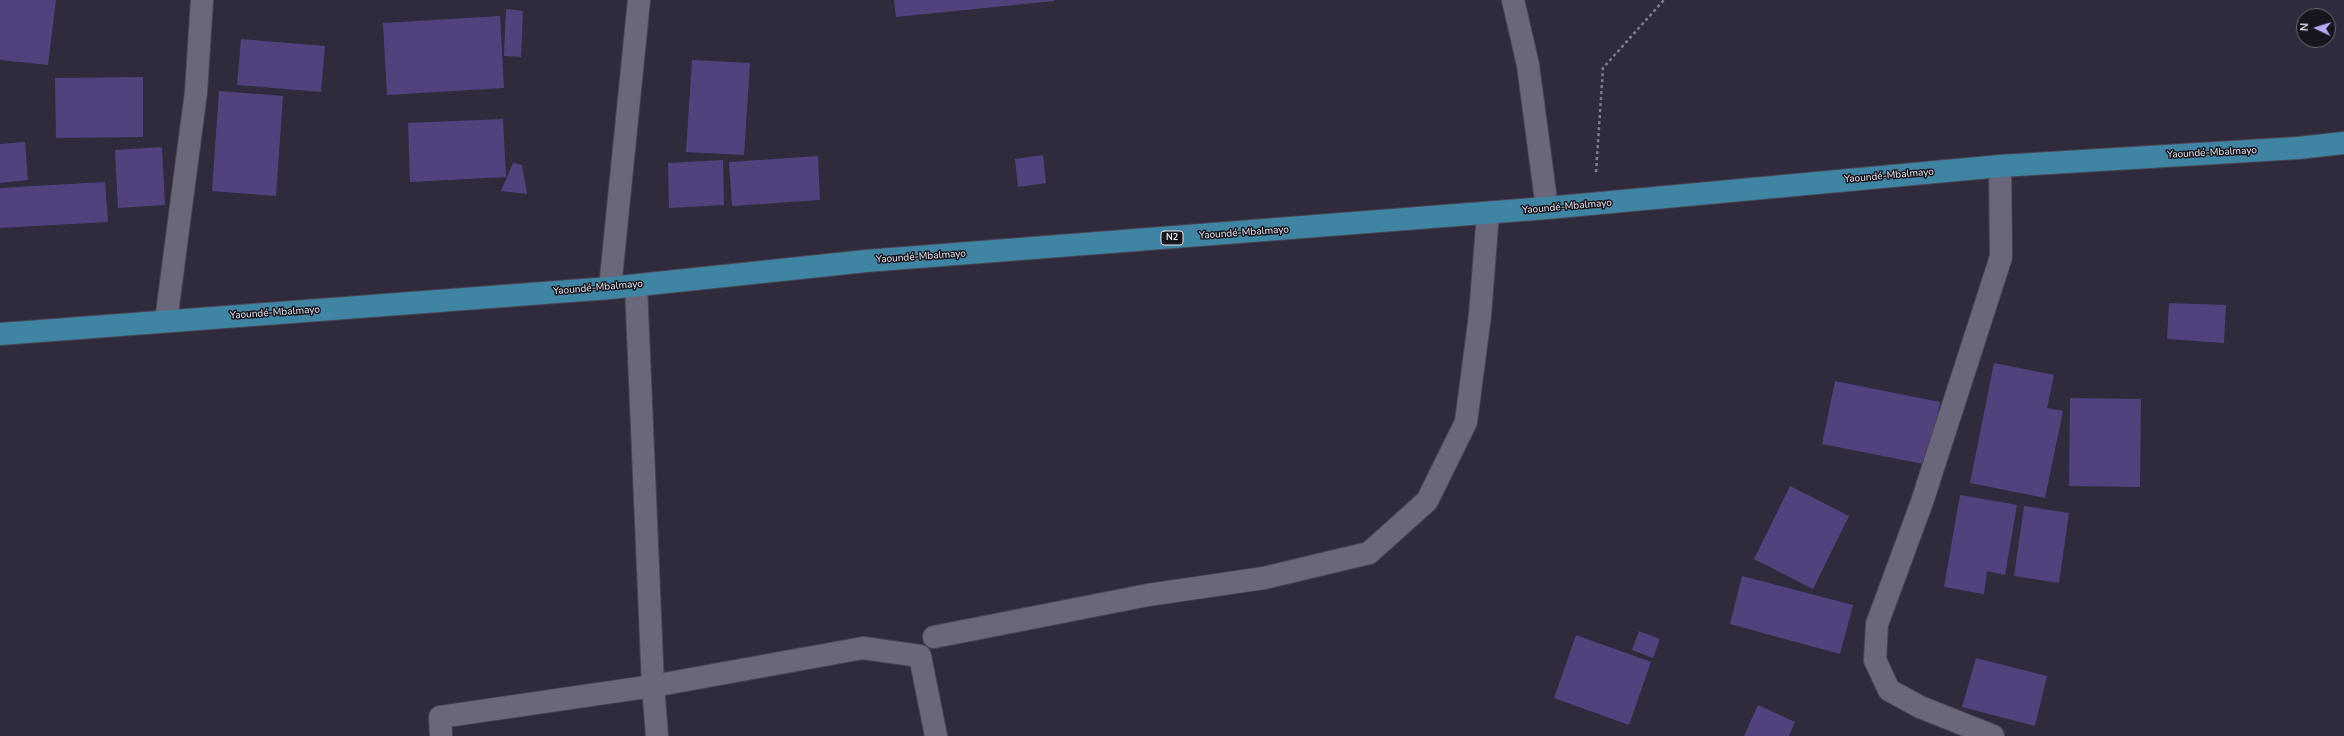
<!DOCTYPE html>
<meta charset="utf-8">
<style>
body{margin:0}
#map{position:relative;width:2344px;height:736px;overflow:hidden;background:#2f2b3c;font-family:"Nunito Sans",sans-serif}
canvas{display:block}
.north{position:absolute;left:2296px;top:8px;width:40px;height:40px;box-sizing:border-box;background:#17151d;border:1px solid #6b6972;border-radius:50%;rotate:274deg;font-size:11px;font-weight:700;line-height:16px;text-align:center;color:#e8e6f1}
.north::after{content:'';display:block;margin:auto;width:14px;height:18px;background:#b4acf9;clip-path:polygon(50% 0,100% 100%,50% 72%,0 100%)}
</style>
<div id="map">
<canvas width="2344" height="736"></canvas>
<div class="north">N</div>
</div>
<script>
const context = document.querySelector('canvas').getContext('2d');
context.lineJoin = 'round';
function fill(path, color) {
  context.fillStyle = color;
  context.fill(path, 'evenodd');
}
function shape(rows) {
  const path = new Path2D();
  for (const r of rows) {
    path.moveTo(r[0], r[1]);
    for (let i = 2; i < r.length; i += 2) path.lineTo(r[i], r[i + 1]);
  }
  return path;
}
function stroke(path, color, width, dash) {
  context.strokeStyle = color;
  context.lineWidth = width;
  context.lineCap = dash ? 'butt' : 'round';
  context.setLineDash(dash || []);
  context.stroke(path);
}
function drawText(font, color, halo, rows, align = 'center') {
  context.font = font + ' "Nunito Sans",sans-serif';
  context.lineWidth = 3;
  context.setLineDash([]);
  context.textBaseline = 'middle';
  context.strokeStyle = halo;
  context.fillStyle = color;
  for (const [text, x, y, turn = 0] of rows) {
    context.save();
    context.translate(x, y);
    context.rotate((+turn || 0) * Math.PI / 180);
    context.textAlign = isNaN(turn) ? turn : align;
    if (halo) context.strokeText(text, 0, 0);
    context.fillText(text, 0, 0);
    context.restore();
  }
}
fill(shape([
 [0,0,56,0,48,65,0,60],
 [894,0,1054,0,1054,1,896,17],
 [506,9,523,11,521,57,504,56],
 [500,16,504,88,387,95,383,23],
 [241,39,325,46,321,92,237,85],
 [692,60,750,63,744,155,686,152],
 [143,77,143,137,56,138,55,78],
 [219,91,283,96,276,196,212,191],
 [503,119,506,177,410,182,408,123],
 [25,142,28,180,0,183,0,144],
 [162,147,165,205,118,208,115,150],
 [1043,155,1046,183,1018,187,1015,159],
 [818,156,820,200,732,206,729,162],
 [723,160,724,205,669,208,668,163],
 [513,163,522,165,527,194,501,191],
 [105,182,108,222,0,228,0,188],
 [2169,303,2226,305,2224,343,2167,339],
 [1994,363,2054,375,2047,408,2063,411,2045,498,1970,483],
 [1835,381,1940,402,1928,465,1822,444],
 [2070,398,2141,399,2140,487,2069,486],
 [1790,486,1849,516,1813,589,1754,559],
 [1960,495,2017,505,2005,575,1987,571,1984,594,1944,587],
 [2024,506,2069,513,2059,583,2014,576],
 [1742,576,1853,605,1840,654,1730,624],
 [1639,631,1660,639,1653,658,1632,650],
 [1576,635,1651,662,1629,725,1554,698],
 [1976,658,2047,676,2035,726,1962,707],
 [1758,705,1795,722,1789,736,1744,736]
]), '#51427d');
const minor = shape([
 [1513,0,1528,65,1547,208],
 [636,286,653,686,863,648,920,656,936,736],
 [610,288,639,0],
 [166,321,196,92,202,0],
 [934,637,1148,595,1264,578,1369,553,1427,501,1466,422,1480,315,1488,213],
 [441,736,440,717,653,686,657,736],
 [1993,736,1920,707,1889,690,1875,660,1877,624,1922,502,2001,257,2000,166]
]);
const trunk = shape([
 [0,334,610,288,866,261,1547,208,2000,166,2298,148,2344,143]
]);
stroke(minor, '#494654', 24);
stroke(trunk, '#494654', 24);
stroke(shape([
 [1596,172,1603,68,1664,0]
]), '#817e8c', 2.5, [3, 3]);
stroke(minor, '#6b677b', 22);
stroke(trunk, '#4084a3', 22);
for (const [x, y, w] of [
 [1172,238,22]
]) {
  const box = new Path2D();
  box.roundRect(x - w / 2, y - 7, w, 14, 3);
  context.fillStyle = '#17151d';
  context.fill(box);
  stroke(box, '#e8e6f1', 1);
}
drawText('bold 9px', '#e8e6f1', null, [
 ["N2",1172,238]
]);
drawText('10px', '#e8e6f1', '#17151d', [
 ["Yaoundé-Mbalmayo",2212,153,-3],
 ["Yaoundé-Mbalmayo",1889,176,-5],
 ["Yaoundé-Mbalmayo",1567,207,-5],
 ["Yaoundé-Mbalmayo",1244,233,-4],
 ["Yaoundé-Mbalmayo",921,257,-4],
 ["Yaoundé-Mbalmayo",598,288,-5],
 ["Yaoundé-Mbalmayo",275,313,-4]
]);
</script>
